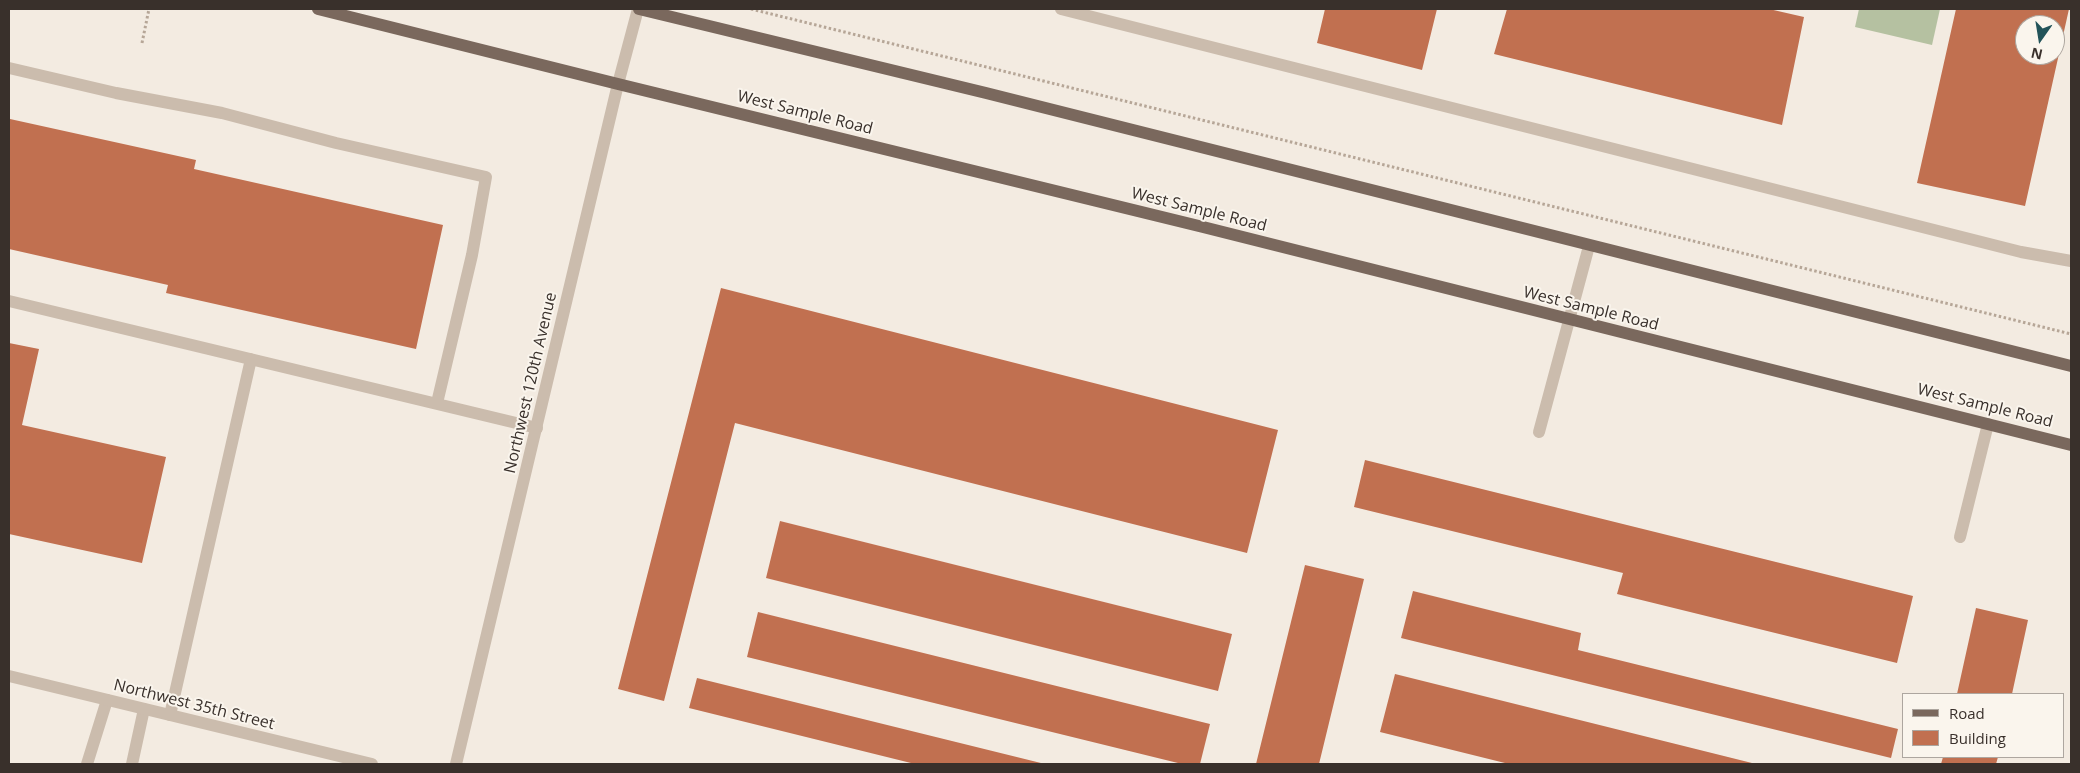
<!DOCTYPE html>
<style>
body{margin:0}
#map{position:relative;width:2080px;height:773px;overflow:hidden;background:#f3ebe1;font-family:"Open Sans",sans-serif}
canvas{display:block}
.frame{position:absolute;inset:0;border:10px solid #39302b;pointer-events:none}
.legend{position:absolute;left:1902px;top:693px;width:162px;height:65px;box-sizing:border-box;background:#faf5ed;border:1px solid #ada69f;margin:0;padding:6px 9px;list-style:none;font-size:15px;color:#39302b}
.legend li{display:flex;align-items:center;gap:10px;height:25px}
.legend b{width:25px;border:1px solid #ada69f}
.north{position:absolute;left:2015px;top:15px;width:50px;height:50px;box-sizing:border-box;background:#faf5ed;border:1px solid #ada69f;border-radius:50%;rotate:193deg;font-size:14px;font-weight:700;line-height:20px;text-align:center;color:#39302b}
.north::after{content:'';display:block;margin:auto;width:18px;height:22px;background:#225359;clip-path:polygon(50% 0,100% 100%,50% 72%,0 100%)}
</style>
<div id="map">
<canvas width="2080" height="773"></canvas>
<div class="frame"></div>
<ul class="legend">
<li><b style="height:6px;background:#7a685d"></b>Road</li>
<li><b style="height:14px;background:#c17050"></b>Building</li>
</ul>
<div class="north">N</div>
</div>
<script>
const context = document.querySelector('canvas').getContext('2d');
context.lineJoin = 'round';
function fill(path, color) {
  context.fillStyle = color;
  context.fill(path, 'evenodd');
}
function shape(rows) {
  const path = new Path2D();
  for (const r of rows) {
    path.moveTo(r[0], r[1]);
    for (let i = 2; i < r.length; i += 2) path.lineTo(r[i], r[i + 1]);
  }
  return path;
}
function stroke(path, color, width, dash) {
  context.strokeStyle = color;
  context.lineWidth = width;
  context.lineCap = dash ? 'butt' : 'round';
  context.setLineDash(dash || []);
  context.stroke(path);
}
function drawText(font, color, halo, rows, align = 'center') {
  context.font = font + ' "Open Sans",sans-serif';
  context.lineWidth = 4;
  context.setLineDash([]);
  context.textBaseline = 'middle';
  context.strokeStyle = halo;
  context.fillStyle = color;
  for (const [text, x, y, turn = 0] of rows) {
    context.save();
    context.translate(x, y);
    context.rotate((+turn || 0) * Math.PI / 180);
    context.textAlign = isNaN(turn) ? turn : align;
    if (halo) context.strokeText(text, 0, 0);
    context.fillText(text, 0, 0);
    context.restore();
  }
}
fill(shape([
 [1859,9,1940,9,1932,45,1855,27]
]), '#b5c1a1');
fill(shape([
 [1325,9,1437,9,1422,70,1317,43],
 [1507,9,1769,9,1804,17,1782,125,1494,54],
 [1956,9,2069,9,2025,206,1917,183],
 [2025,25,2055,25,2055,55,2025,55],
 [10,119,196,160,194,169,443,225,416,349,166,293,168,285,9,249],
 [721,288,1278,430,1247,553,735,423,664,701,618,689],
 [9,343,39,349,22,425,166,457,142,563,9,534],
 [1365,460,1913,596,1897,663,1617,594,1623,573,1354,507],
 [780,521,1232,634,1218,691,766,578],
 [1305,565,1364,579,1319,764,1256,764],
 [1413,591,1581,633,1578,650,1898,729,1891,758,1401,638],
 [1976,608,2028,620,2012,694,1957,694],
 [758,612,1210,724,1200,764,1182,764,747,657],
 [1395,674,1756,764,1509,764,1380,732],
 [697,678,1045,764,915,764,689,708],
 [1943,757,1998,757,1996,764,1941,764]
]), '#c17050');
stroke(shape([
 [751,9,2071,334],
 [142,43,149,9]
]), '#b6a697', 3, [2.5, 2.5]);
stroke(shape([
 [1061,9,2021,252,2071,261],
 [9,68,116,93,222,113,336,143,486,177,472,255,437,403],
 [9,301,537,428],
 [1539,432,1589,246],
 [1960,537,1988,424],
 [170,715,251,359],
 [87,764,107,700],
 [132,764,144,709]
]), '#cbbcad', 12);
stroke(shape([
 [9,676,372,764],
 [456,764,618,84,638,9]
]), '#cbbcad', 12);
stroke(shape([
 [318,9,618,84,1203,227,2071,445],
 [639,9,986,93,2071,366]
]), '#7a685d', 12);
drawText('16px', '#39302b', '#faf5ed', [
 ["West Sample Road",805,113,14],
 ["West Sample Road",1199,210,14],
 ["West Sample Road",1591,309,14],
 ["Northwest 120th Avenue",531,383,-77],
 ["West Sample Road",1985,406,14],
 ["Northwest 35th Street",194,705,14]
]);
</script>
